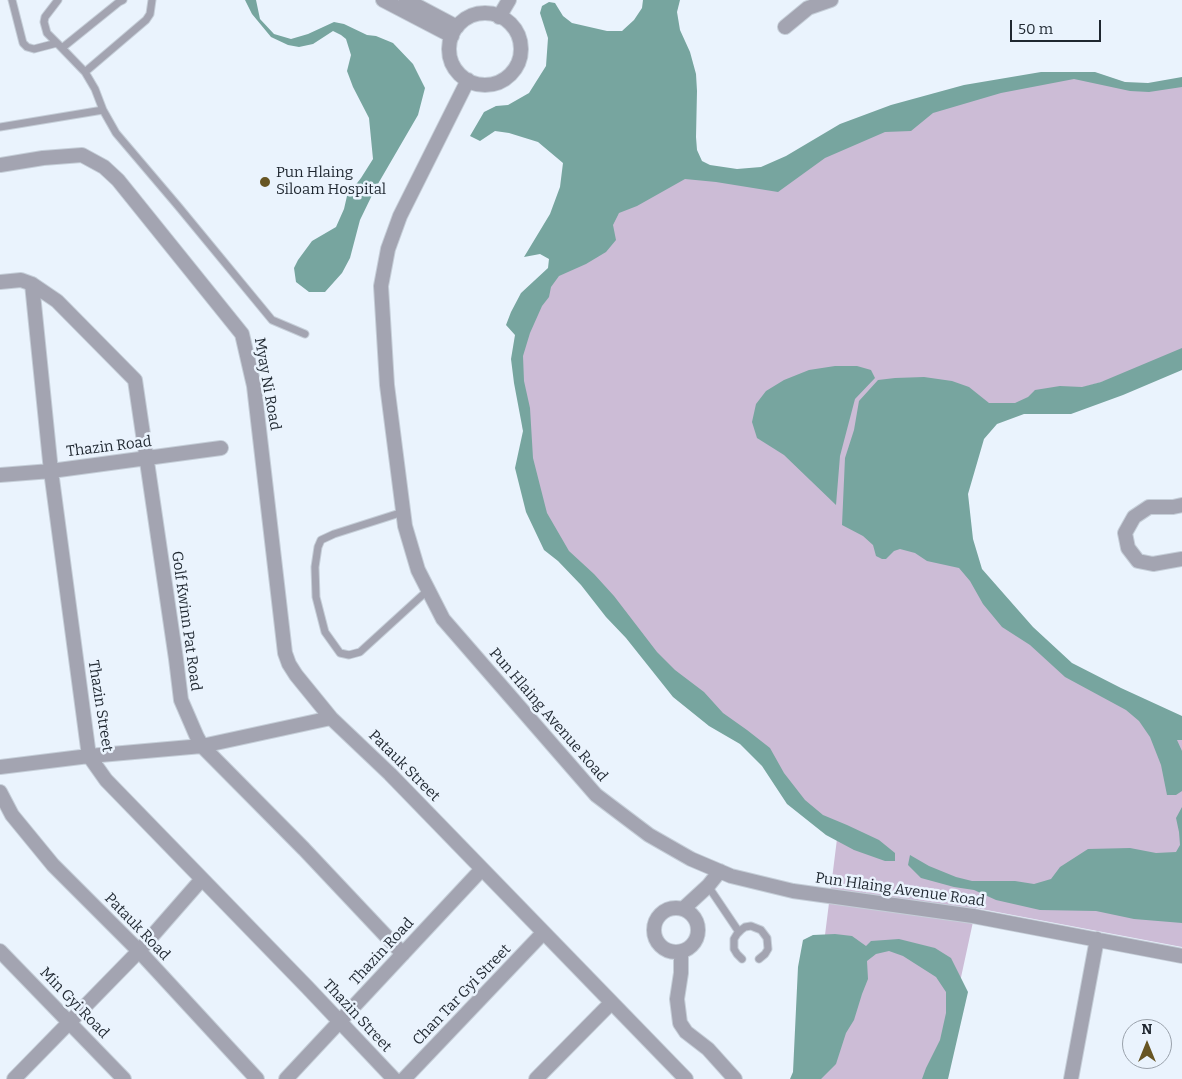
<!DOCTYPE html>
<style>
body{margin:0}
#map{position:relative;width:1182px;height:1079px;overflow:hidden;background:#eaf3fd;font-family:Bitter,serif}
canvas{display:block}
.north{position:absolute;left:1122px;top:1019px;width:50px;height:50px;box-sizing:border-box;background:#eaf3fd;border:1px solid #99a1ab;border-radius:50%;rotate:0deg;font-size:14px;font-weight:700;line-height:20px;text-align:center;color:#1f2730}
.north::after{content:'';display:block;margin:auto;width:18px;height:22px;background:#675523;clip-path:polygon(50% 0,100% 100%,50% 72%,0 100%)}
.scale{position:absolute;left:1010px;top:20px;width:91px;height:22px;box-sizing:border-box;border:2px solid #1f2730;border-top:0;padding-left:6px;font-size:15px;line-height:18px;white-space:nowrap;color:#1f2730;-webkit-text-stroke:4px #eaf3fd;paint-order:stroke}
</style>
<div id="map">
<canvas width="1182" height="1079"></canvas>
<div class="north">N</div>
<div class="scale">50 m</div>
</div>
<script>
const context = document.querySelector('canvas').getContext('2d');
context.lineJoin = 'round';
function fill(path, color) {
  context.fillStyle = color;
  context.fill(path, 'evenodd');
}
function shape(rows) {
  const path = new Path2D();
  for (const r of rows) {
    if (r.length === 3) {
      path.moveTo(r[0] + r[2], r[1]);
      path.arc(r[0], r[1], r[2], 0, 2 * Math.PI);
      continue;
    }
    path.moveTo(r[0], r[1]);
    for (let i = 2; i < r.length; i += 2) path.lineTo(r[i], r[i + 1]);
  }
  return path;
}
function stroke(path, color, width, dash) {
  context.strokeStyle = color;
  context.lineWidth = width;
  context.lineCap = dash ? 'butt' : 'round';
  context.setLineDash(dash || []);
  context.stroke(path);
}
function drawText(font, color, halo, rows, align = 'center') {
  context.font = font + ' Bitter,serif';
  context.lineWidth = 5;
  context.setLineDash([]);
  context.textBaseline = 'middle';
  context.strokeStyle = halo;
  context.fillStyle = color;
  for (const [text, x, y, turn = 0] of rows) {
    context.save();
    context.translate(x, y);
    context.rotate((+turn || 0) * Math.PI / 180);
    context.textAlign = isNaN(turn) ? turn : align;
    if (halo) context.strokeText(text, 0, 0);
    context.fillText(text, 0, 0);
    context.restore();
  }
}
fill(shape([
 [1091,77,1149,87,1182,81,1182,359,966,421,960,553,1070,670,1182,723,1182,947,976,908,939,1079,802,1079,808,1071,838,831,799,806,753,749,681,686,555,547,527,477,517,361,590,175,769,178,895,115,1042,78]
]), '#ccbcd6');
fill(shape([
 [245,0,256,0,260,19,274,34,291,39,308,34,334,22,344,24,367,35,376,36,393,43,413,64,425,88,418,115,375,189,360,220,350,258,342,273,325,292,309,292,296,282,294,268,298,260,312,241,336,227,344,209,347,196,361,178,373,159,369,118,353,87,347,71,351,55,346,39,341,35,333,31,313,44,299,47,288,45,271,37,252,14],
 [643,0,680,0,677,12,680,30,690,52,696,74,697,91,696,137,697,150,702,161,710,165,737,169,761,167,786,156,840,124,891,105,964,85,1041,72,1095,72,1125,82,1148,83,1182,77,1182,87,1149,92,1130,91,1074,79,1001,93,933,113,911,131,885,132,825,158,778,192,716,182,685,179,637,206,619,213,613,225,616,240,606,252,586,264,559,276,551,287,549,297,542,306,530,333,523,356,524,381,530,408,533,458,547,513,569,551,594,574,614,596,657,652,675,670,704,692,723,713,747,730,770,748,784,773,805,800,823,815,847,825,879,840,895,853,895,861,885,861,854,850,826,835,787,804,762,766,740,744,709,726,673,697,626,638,606,617,581,585,558,561,544,550,526,512,515,468,523,431,514,383,511,359,515,335,506,325,511,312,521,293,548,268,549,259,540,254,524,257,550,214,560,187,563,163,538,142,509,133,495,131,480,141,470,136,484,112,496,106,508,105,529,93,546,66,548,38,540,13,542,6,549,2,555,3,563,16,572,23,607,31,622,31,634,20,642,8],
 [1182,348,1182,370,1123,395,1071,414,1024,414,997,424,984,439,968,494,973,539,982,569,1033,627,1072,663,1121,688,1182,716,1182,740,1177,740,1182,751,1182,791,1176,795,1167,795,1161,765,1150,737,1139,721,1126,710,1065,677,1030,645,1002,627,983,604,970,581,959,568,927,561,915,553,900,549,894,551,886,559,882,559,876,556,873,545,863,536,842,525,845,458,854,430,859,401,878,380,895,378,924,377,952,381,969,387,989,403,1015,403,1028,397,1035,390,1060,386,1082,387,1101,382],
 [835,366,857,366,871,370,875,378,855,399,840,456,836,505,784,455,757,438,752,422,756,404,766,391,784,380,809,370],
 [1182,807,1182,923,1134,919,1096,911,1040,910,996,900,974,890,954,887,921,878,908,865,910,855,929,866,956,877,972,881,1015,881,1034,884,1051,879,1060,867,1088,849,1130,848,1156,853,1176,852,1180,845,1179,832,1176,818],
 [835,934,852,936,866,946,871,941,899,939,935,948,951,958,968,992,948,1079,922,1079,926,1068,940,1040,946,1013,946,992,936,977,903,956,889,951,876,954,867,961,868,979,862,994,854,1020,846,1033,836,1064,821,1079,790,1079,793,1072,798,967,803,940,813,935]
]), '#77a59f');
const service = shape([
 [12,0,23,43,27,47,34,49,57,43,85,72,95,89,103,110],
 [57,43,47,33,44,22,45,17,58,0],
 [62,48,119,2,123,0],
 [85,72,146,20,150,14,152,0],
 [0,127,103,110,116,133,178,206,272,320,305,334],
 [403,512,334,534,321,540,318,547,315,567,316,597,325,632,340,653,349,655,360,652,428,590],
 [708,886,739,932],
 [742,959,737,954,734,949,734,939,737,934,741,930,745,927,751,926,761,930,767,938,768,949,765,954,759,959]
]);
const minor = shape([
 [383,0,452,36],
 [406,0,457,27],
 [485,49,36],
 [499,17,509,0],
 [785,27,808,8,831,0],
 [468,80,400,216,388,249,381,286,387,385,405,526,418,570,443,619,596,795,649,835,691,859,731,876,793,891,973,916,1182,956],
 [0,165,43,158,82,155,104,167,118,180,242,334,254,386,285,653,289,664,296,675,331,718],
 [0,282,21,280,32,284,51,471,89,756,106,780,308,988,394,1079],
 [32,284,57,301,135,380,176,659,181,700,197,737,202,746,304,849,403,954],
 [0,475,51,471,221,448],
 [1182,505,1173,507,1149,507,1134,517,1125,533,1128,548,1138,561,1153,564,1182,559],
 [0,767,89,756,202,746,331,718,390,774,686,1079],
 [0,792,12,815,53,865,139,951,257,1079],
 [676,930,22],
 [683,909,708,886,720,871],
 [0,951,124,1079],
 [681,952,681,973,677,999,680,1023,686,1032,708,1049,735,1079],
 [14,1079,139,951,202,879],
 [286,1079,482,869],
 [404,1079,543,933],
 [536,1079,611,1003],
 [1071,1079,1097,939]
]);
stroke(service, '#c5ced8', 9);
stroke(minor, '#c5ced8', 16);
stroke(service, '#a3a4b1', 7);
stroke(minor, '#a3a4b1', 14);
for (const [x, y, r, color] of [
 [265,182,6,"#675523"]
]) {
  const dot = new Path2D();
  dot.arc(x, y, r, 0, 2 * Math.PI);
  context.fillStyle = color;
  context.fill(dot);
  stroke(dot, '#eaf3fd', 2);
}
drawText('15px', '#1f2730', '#eaf3fd', [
 ["Pun Hlaing",276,173],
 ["Siloam Hospital",276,190]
], 'left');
drawText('15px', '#1f2730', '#eaf3fd', [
 ["Myay Ni Road",267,384,80],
 ["Thazin Road",109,447,-7],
 ["Golf Kwinn Pat Road",186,621,82],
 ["Thazin Street",100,706,81],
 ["Pun Hlaing Avenue Road",548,715,49],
 ["Patauk Street",404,766,45],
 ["Pun Hlaing Avenue Road",900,890,8],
 ["Patauk Road",137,927,46],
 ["Thazin Road",382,952,-47],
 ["Chan Tar Gyi Street",462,995,-46],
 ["Min Gyi Road",74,1003,46],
 ["Thazin Street",357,1016,47]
]);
</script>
